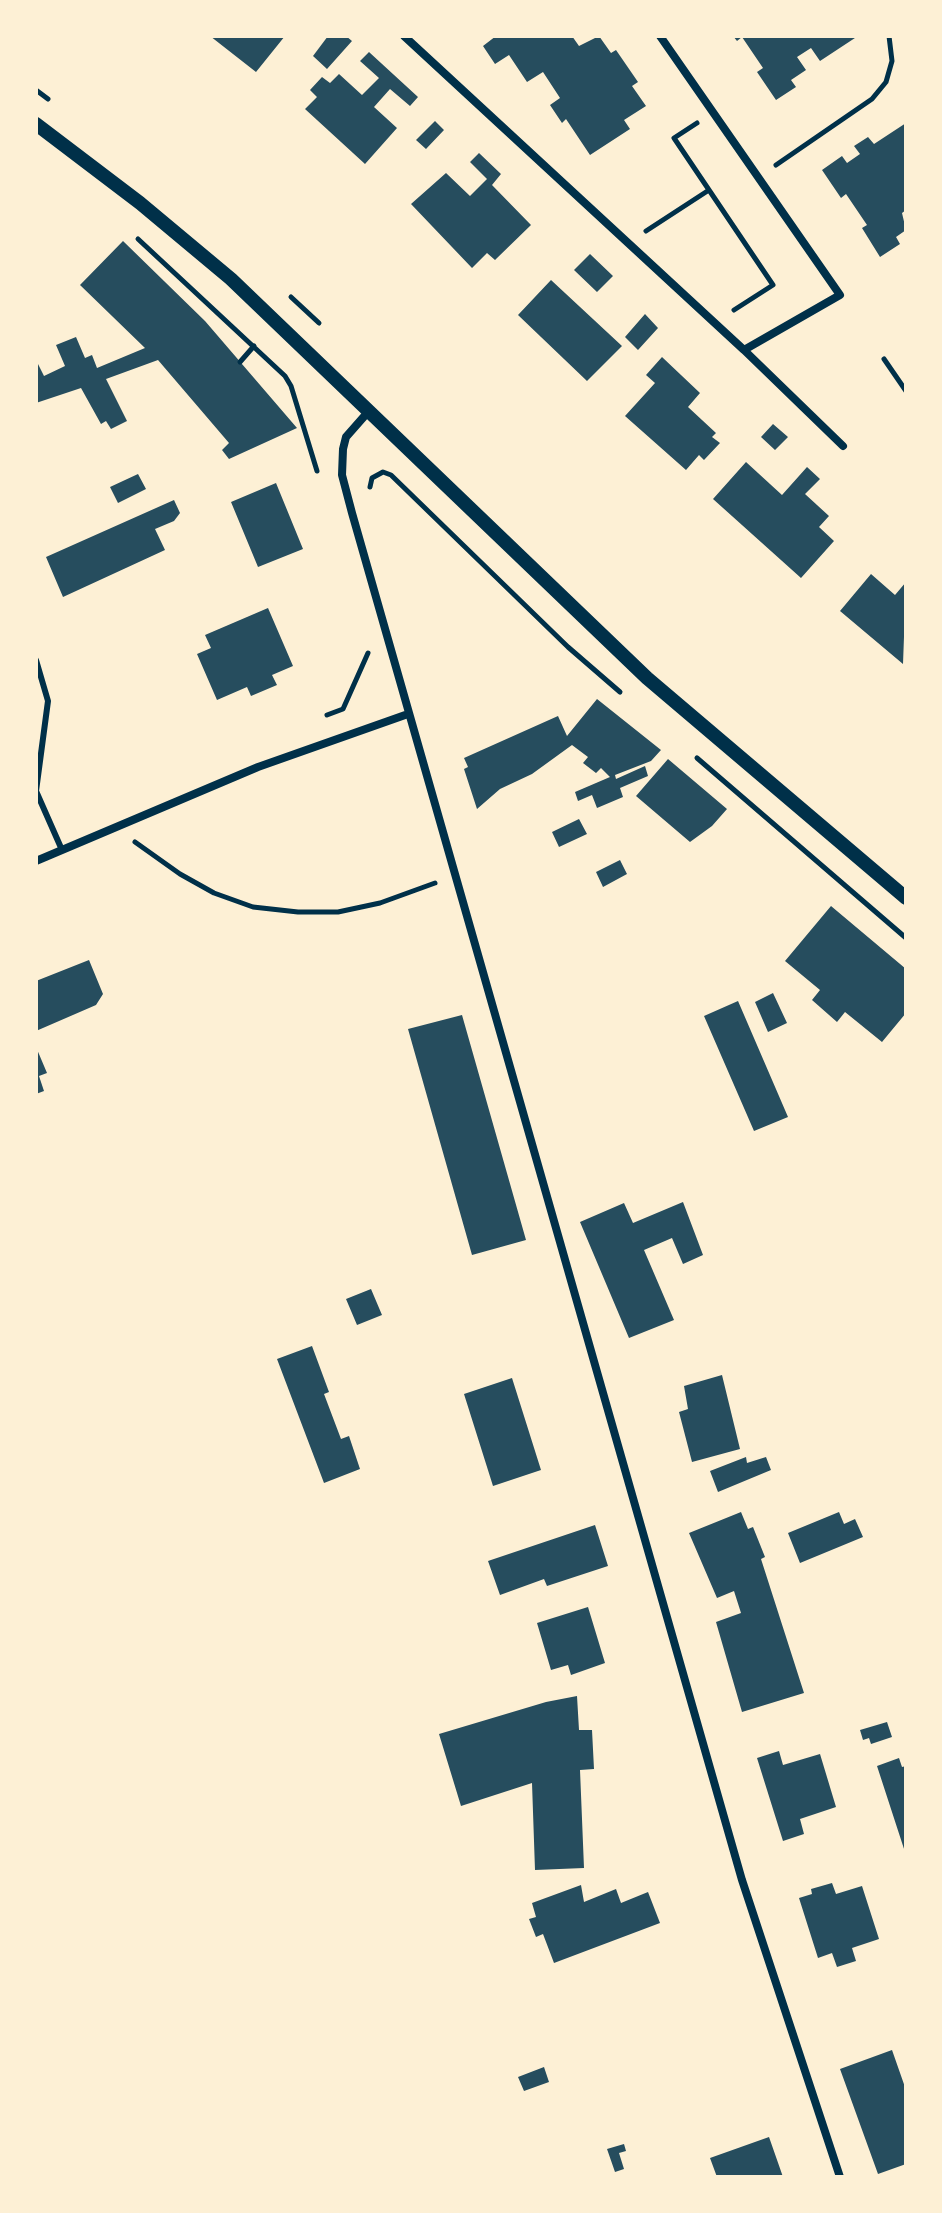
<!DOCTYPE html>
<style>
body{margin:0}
#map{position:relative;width:942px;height:2213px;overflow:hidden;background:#fdf0d5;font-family:"Public Sans",sans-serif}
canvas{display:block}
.frame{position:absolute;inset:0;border:38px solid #fdf0d5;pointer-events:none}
</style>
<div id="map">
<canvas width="942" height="2213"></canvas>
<div class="frame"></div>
</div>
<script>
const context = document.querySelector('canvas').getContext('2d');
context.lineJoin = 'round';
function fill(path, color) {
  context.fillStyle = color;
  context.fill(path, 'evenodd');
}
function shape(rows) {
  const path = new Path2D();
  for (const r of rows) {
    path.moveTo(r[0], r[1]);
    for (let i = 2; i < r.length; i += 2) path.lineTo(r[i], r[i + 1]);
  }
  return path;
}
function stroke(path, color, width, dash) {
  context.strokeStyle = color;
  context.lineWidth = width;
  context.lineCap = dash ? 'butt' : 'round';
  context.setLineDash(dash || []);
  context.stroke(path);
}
fill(shape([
 [210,36,285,36,256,72],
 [328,36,346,36,352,41,327,69,313,56],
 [496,36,572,36,579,46,599,36,611,53,616,50,638,82,632,86,646,106,624,120,630,129,590,155,566,119,562,123,550,105,560,98,543,72,527,82,509,55,495,64,483,46],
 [733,36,858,36,820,61,811,48,797,57,806,70,791,80,796,87,776,100,757,72,763,68,742,37,737,41],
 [369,52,418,97,410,106,390,89,374,107,397,128,365,164,305,109,317,97,310,90,322,77,330,83,339,74,362,95,379,78,360,61],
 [435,121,444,130,426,149,416,140],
 [906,123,906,210,902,213,906,230,896,237,900,244,880,257,862,228,867,225,846,194,841,198,822,170,842,156,847,163,860,154,854,146,868,137,874,144],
 [479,153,501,174,492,185,531,225,495,260,487,253,472,268,411,204,446,173,470,196,487,179,470,162],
 [123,241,205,321,297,428,229,459,222,450,229,443,158,360,106,379,127,421,111,429,106,421,101,424,81,388,36,403,36,360,44,376,65,366,56,345,76,337,85,358,92,355,97,368,145,348,80,285],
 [590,254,613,276,597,292,574,270],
 [551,280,622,346,587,381,518,315],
 [645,314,658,328,638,350,625,337],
 [662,357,700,393,688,407,716,433,712,437,720,443,704,460,699,455,686,470,625,416,655,383,646,375],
 [773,424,788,437,775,450,761,437],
 [746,462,782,495,807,467,820,479,805,494,829,516,819,527,834,541,801,578,713,499],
 [138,474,146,489,118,503,110,487],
 [276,483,303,549,258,567,231,502],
 [174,500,180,513,174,521,155,529,165,550,63,597,46,557],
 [871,574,895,595,906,582,903,664,840,611],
 [268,608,293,666,272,675,277,685,251,696,247,687,217,700,197,654,211,648,205,635],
 [597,699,661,750,651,761,615,775,616,779,645,766,648,776,620,788,623,797,597,808,592,795,578,801,575,792,610,777,601,768,596,773,583,763,588,757,572,745,532,774,500,789,477,809,464,769,468,767,464,758,558,716,567,736],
 [668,759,727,809,712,826,690,842,636,796],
 [579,819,587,834,559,847,552,832],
 [620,860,627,874,603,887,596,872],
 [831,906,906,969,906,1013,882,1042,845,1012,837,1022,812,1000,820,990,785,961],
 [89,960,103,994,96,1005,36,1031,36,981],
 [773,993,787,1023,768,1032,755,1002],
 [738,1001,788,1117,754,1131,704,1016],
 [462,1015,526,1240,472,1255,408,1029],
 [36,1047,47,1073,39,1076,44,1091,36,1094],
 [683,1202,703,1255,683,1264,672,1238,644,1250,674,1320,629,1338,580,1222,624,1203,633,1223],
 [371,1289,382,1315,357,1325,346,1299],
 [312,1346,329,1392,324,1394,341,1439,349,1436,360,1469,324,1483,277,1359],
 [722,1375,740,1449,692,1462,679,1412,688,1409,684,1386],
 [512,1378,541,1470,493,1486,464,1394],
 [746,1457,747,1463,766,1457,771,1470,718,1492,710,1471],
 [741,1512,748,1529,753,1527,765,1557,761,1559,804,1693,742,1712,716,1622,741,1613,734,1591,717,1598,689,1533],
 [839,1512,844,1524,855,1519,863,1537,800,1563,788,1533],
 [595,1525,608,1566,547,1586,544,1579,500,1595,488,1561],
 [588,1607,605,1663,571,1675,568,1665,551,1670,537,1623],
 [577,1696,579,1730,592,1730,594,1769,580,1770,584,1868,535,1870,532,1783,461,1806,439,1734,546,1702],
 [887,1722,892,1737,871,1744,869,1738,863,1740,860,1730],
 [779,1751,783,1765,820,1754,836,1807,800,1819,804,1834,783,1841,757,1758],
 [899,1758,902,1767,906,1766,905,1852,877,1766],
 [832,1883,836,1894,862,1886,879,1939,852,1948,856,1961,837,1967,832,1953,818,1958,799,1898,812,1894,811,1889],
 [581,1885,584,1902,616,1889,621,1903,648,1892,660,1923,554,1963,543,1934,536,1937,529,1919,536,1917,532,1903],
 [892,2050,906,2090,906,2164,878,2174,840,2069],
 [544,2067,549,2082,524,2091,518,2077],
 [769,2137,783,2177,717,2177,710,2158],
 [624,2144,626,2151,619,2153,624,2169,615,2172,607,2149]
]), '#264d5e');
stroke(shape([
 [36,90,48,99],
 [697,123,674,138,773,285,734,310],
 [776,165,872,99,886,82,892,61,889,36],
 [646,231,709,190],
 [138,239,285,376,291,386,317,471],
 [291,297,319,323],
 [884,359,906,391],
 [240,362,254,346],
 [370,487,372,478,383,472,391,475,568,647,620,692],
 [327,715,343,709,368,653],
 [697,758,906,938],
 [135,842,180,874,214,893,253,907,298,912,338,912,380,903,435,883]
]), '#003049', 5);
stroke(shape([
 [36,660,48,701,36,791,62,850]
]), '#003049', 6);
stroke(shape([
 [404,36,744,350,840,295,660,36],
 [744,350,843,446],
 [368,412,346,437,343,449,342,475,352,513,742,1880,840,2177],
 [36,861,258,767,408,714]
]), '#003049', 8);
stroke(shape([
 [36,124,140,203,231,279,647,678,906,898]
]), '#003049', 14);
</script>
